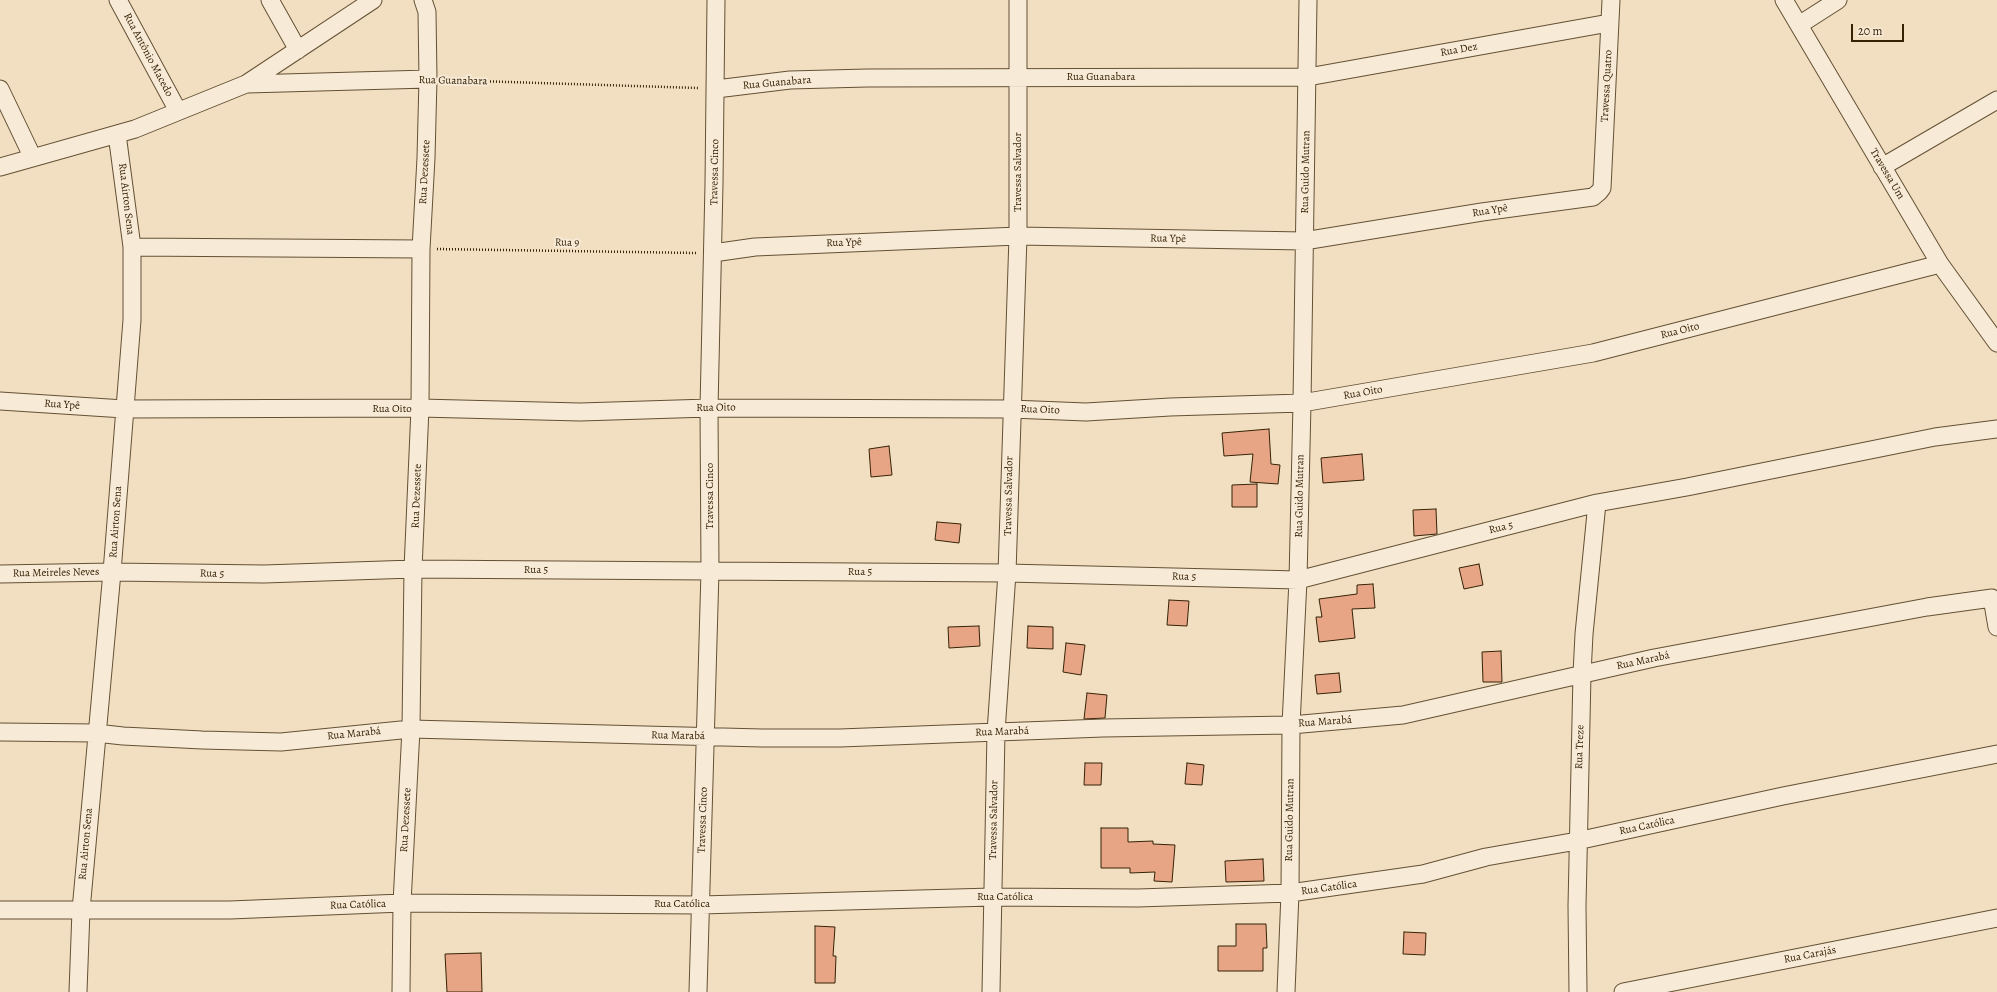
<!DOCTYPE html>
<meta charset="utf-8">
<style>
body{margin:0}
#map{position:relative;width:1997px;height:992px;overflow:hidden;background:#f2dfc2;font-family:Alegreya,serif}
canvas{display:block}
.scale{position:absolute;left:1851px;top:24px;width:53px;height:18px;box-sizing:border-box;border:2px solid #352205;border-top:0;padding-left:5px;font-size:12px;line-height:14px;white-space:nowrap;color:#352205;-webkit-text-stroke:3px #f7ead7;paint-order:stroke}
</style>
<div id="map">
<canvas width="1997" height="992"></canvas>
<div class="scale">20 m</div>
</div>
<script>
const context = document.querySelector('canvas').getContext('2d');
context.lineJoin = 'round';
function fill(path, color) {
  context.fillStyle = color;
  context.fill(path, 'evenodd');
}
function shape(rows) {
  const path = new Path2D();
  for (const r of rows) {
    path.moveTo(r[0], r[1]);
    for (let i = 2; i < r.length; i += 2) path.lineTo(r[i], r[i + 1]);
  }
  return path;
}
function stroke(path, color, width, dash) {
  context.strokeStyle = color;
  context.lineWidth = width;
  context.lineCap = dash ? 'butt' : 'round';
  context.setLineDash(dash || []);
  context.stroke(path);
}
function drawText(font, color, halo, rows, align = 'center') {
  context.font = font + ' Alegreya,serif';
  context.lineWidth = 4;
  context.setLineDash([]);
  context.textBaseline = 'middle';
  context.strokeStyle = halo;
  context.fillStyle = color;
  for (const [text, x, y, turn = 0] of rows) {
    context.save();
    context.translate(x, y);
    context.rotate((+turn || 0) * Math.PI / 180);
    context.textAlign = isNaN(turn) ? turn : align;
    if (halo) context.strokeText(text, 0, 0);
    context.fillText(text, 0, 0);
    context.restore();
  }
}
const building = shape([
 [1269,429,1271,464,1280,465,1278,484,1250,482,1253,454,1224,456,1222,433,1269,429],
 [889,446,892,475,871,477,869,449,889,446],
 [1362,454,1364,480,1323,483,1321,458,1362,454],
 [1257,484,1257,507,1232,507,1232,485,1257,484],
 [1436,509,1437,534,1414,536,1413,510,1436,509],
 [937,522,961,524,959,543,935,540,937,522],
 [1479,564,1483,585,1464,589,1459,568,1479,564],
 [1373,584,1375,608,1352,609,1355,638,1319,642,1316,617,1322,617,1319,599,1357,594,1357,585,1373,584],
 [1169,600,1189,601,1187,626,1167,625,1169,600],
 [979,626,980,646,949,648,948,627,979,626],
 [1028,626,1053,627,1053,649,1027,648,1028,626],
 [1066,643,1085,645,1081,675,1063,672,1066,643],
 [1501,651,1502,682,1483,682,1482,652,1501,651],
 [1339,673,1341,692,1317,694,1315,675,1339,673],
 [1087,693,1107,695,1105,718,1084,719,1087,693],
 [1085,763,1102,763,1101,785,1084,785,1085,763],
 [1187,763,1204,765,1202,785,1185,784,1187,763],
 [1101,828,1128,828,1128,842,1153,841,1153,844,1175,845,1172,882,1154,881,1155,872,1130,873,1130,868,1101,868,1101,828],
 [1263,859,1264,881,1226,882,1225,861,1263,859],
 [1236,924,1266,924,1267,948,1263,948,1263,971,1218,971,1218,946,1236,946,1236,924],
 [815,926,835,927,833,956,836,956,835,983,815,983,815,926],
 [1404,932,1426,933,1425,955,1403,954,1404,932],
 [481,953,482,992,447,992,445,954,481,953]
]);
fill(building, '#e7a586');
stroke(building, '#352205', 1);
const minor = shape([
 [118,0,178,111],
 [270,0,298,50],
 [1784,0,1940,264,1997,343],
 [1799,25,1838,0],
 [247,84,428,79],
 [0,89,32,156],
 [716,89,790,80,867,78,1308,77,1609,23],
 [0,167,135,129,246,84,373,0],
 [1882,167,1997,100],
 [132,247,421,249],
 [713,253,755,247,1018,236,1304,241,1482,212,1593,197,1599,192,1602,188,1611,0],
 [0,401,124,409,420,408,580,412,709,408,1011,409,1086,412,1170,407,1302,403,1593,353,1940,264],
 [0,574,112,572,264,574,413,569,1007,573,1298,580,1597,503,1687,487,1935,437,1997,429],
 [0,732,96,733,123,736,202,740,281,742,411,729,762,738,840,738,1103,728,1291,725,1403,715,1654,658,1927,607,1992,598,1997,627],
 [0,910,230,910,402,903,701,905,992,897,1138,898,1290,893,1423,874,1486,857,1577,841,1783,796,1997,754],
 [78,992,81,910,112,572,132,320,132,247,117,134],
 [401,992,402,903,411,729,413,569,420,408,421,249,426,158,428,79,427,12,423,0],
 [698,992,710,571,709,408,714,184,716,0],
 [991,992,996,732,1007,573,1018,236,1018,0],
 [1286,992,1290,893,1291,725,1298,580,1302,403,1308,0],
 [1578,992,1577,906,1582,674,1584,634,1597,503],
 [1623,992,1997,918]
]);
stroke(minor, '#645134', 19);
stroke(shape([
 [445,80,698,88],
 [437,249,696,253]
]), '#352205', 2.5, [1, 2]);
stroke(minor, '#f7ead7', 17);
drawText('11px', '#352205', '#f7ead7', [
 ["Rua Dez",1459,50,-10],
 ["Rua Antônio Macedo",148,55,62],
 ["Rua Guanabara",1101,77],
 ["Rua Guanabara",453,81,1],
 ["Rua Guanabara",777,83,-5],
 ["Travessa Quatro",1607,86,-87],
 ["Rua Dezessete",425,172,-87],
 ["Travessa Cinco",715,172,-89],
 ["Travessa Salvador",1018,172,-90],
 ["Rua Guido Mutran",1306,172,-89],
 ["Travessa Um",1887,174,59],
 ["Rua Airton Sena",126,199,83],
 ["Rua Ypê",1490,211,-9],
 ["Rua Ypê",1168,239,1],
 ["Rua 9",567,243,1],
 ["Rua Ypê",844,243,-2],
 ["Rua Oito",1680,331,-14],
 ["Rua Oito",1363,393,-10],
 ["Rua Ypê",62,405,4],
 ["Rua Oito",716,408,-1],
 ["Rua Oito",392,409],
 ["Rua Oito",1040,410,2],
 ["Rua Dezessete",417,496,-88],
 ["Travessa Cinco",710,496,-90],
 ["Travessa Salvador",1009,496,-89],
 ["Rua Guido Mutran",1300,496,-89],
 ["Rua Airton Sena",116,522,-86],
 ["Rua 5",1501,528,-14],
 ["Rua 5",536,570],
 ["Rua 5",860,572],
 ["Rua Meireles Neves",56,573,-1],
 ["Rua 5",212,574,1],
 ["Rua 5",1184,577,1],
 ["Rua Marabá",1643,661,-12],
 ["Rua Marabá",1325,722,-4],
 ["Rua Marabá",1002,732,-2],
 ["Rua Marabá",354,734,-6],
 ["Rua Marabá",678,736,1],
 ["Rua Treze",1580,747,-88],
 ["Rua Dezessete",406,820,-87],
 ["Travessa Cinco",703,820,-88],
 ["Travessa Salvador",994,820,-89],
 ["Rua Guido Mutran",1290,820,-89],
 ["Rua Católica",1647,826,-12],
 ["Rua Airton Sena",86,844,-85],
 ["Rua Católica",1329,888,-8],
 ["Rua Católica",1005,897],
 ["Rua Católica",682,904],
 ["Rua Católica",358,905,-2],
 ["Rua Carajás",1810,955,-11]
]);
</script>
